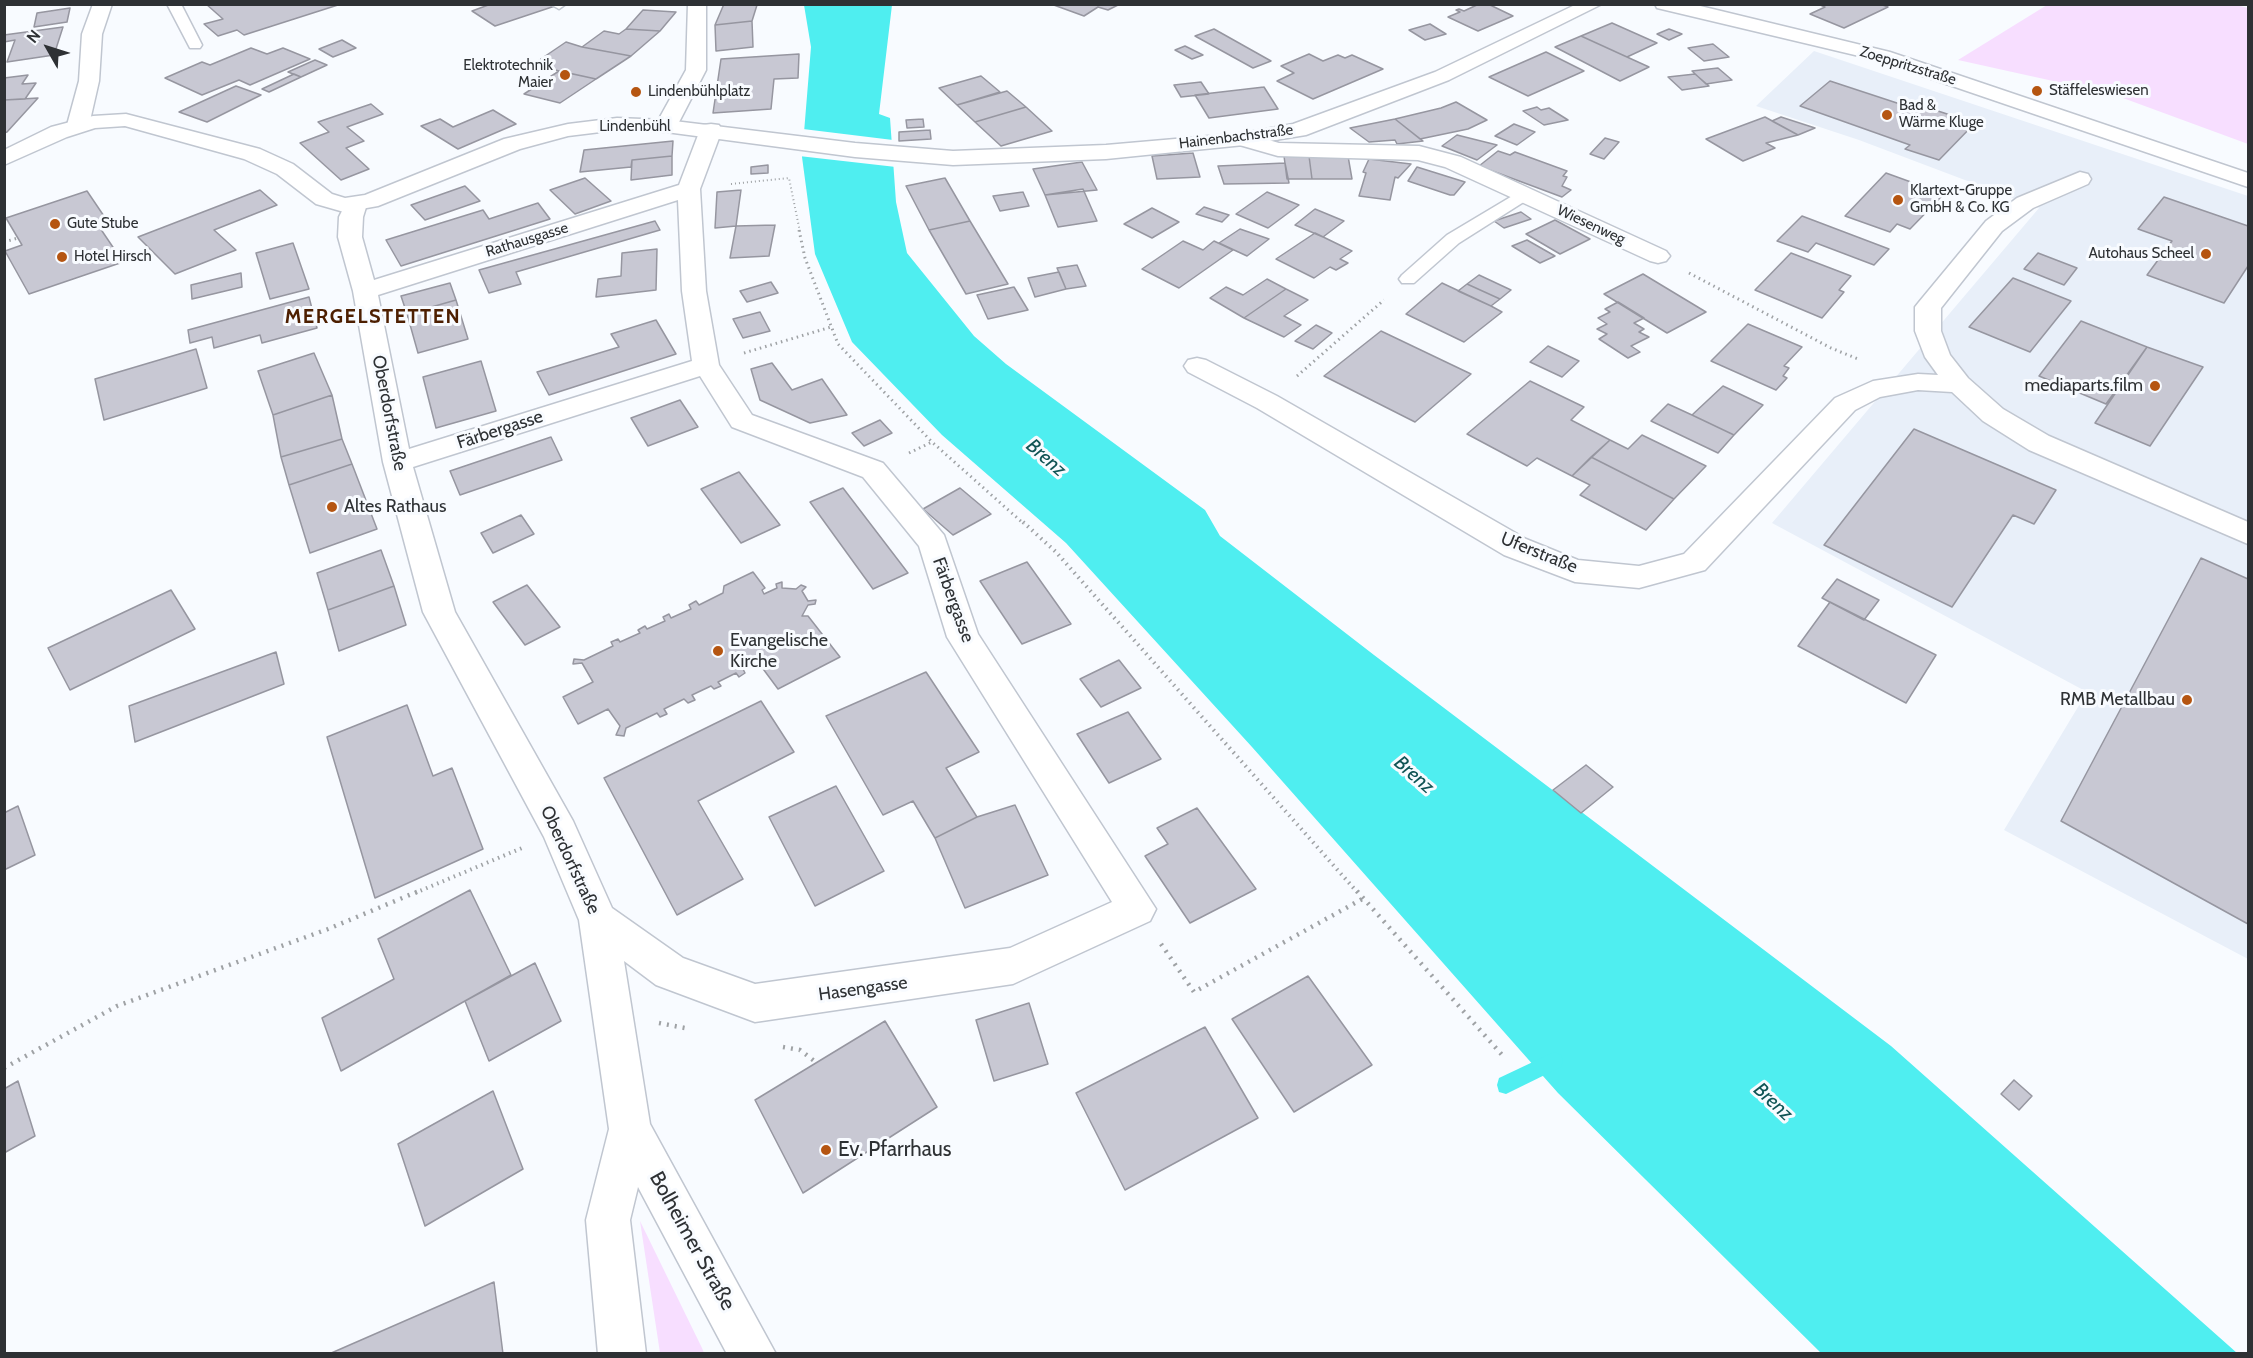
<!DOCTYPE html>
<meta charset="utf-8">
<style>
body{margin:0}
#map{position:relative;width:2253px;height:1358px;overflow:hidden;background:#f8fbff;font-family:Cabin,sans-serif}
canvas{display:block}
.frame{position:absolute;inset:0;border:6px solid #2e3134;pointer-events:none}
.north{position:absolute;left:18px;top:18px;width:60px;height:60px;-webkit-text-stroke:4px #f8fbff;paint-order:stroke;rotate:309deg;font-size:16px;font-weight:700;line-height:24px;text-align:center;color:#2e3134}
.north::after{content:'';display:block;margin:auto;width:21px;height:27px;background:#2e3134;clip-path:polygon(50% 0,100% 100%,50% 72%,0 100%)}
</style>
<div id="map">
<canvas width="2253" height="1358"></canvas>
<div class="frame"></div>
<div class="north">N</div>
</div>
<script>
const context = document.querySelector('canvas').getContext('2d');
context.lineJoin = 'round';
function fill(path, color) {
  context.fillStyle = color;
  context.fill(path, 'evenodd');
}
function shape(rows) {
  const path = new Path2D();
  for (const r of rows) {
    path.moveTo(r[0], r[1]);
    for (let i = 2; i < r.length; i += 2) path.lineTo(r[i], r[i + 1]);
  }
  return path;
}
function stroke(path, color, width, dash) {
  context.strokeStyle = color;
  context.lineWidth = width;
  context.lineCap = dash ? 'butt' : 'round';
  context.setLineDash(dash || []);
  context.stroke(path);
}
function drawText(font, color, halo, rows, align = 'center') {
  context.font = font + ' Cabin,sans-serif';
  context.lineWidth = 6;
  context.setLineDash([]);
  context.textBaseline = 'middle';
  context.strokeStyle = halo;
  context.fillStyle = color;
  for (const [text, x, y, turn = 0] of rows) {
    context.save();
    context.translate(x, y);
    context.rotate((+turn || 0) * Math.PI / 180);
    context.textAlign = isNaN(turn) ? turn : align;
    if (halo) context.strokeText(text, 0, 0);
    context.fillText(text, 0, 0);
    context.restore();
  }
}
fill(shape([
 [1814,51,2248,196,2248,959,2004,830,2087,692,1772,523,2039,208,1859,140,1756,106]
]), '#e8eff9');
fill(shape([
 [2233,4,2248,8,2248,144,2112,94,1958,60,2047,5],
 [640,1221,702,1348,704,1353,660,1353]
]), '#f7deff');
fill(shape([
 [804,5,892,5,879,114,890,118,896,202,907,253,974,336,1006,364,1205,510,1220,536,1374,655,1891,1046,2237,1353,1821,1353,1558,1093,1252,747,1066,543,942,435,852,342,815,254,802,157,811,47]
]), '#4feef0');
fill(shape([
 [803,129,893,140,896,167,799,156]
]), '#f8fbff');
fill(shape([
 [1554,1052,1561,1055,1563,1061,1561,1067,1506,1094,1499,1092,1497,1085,1499,1078,1554,1052]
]), '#4feef0');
const building = shape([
 [206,4,341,4,244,35,237,30,218,36,204,24,223,19,206,4],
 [491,4,553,4,555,6,495,26,472,11,491,4],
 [724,4,759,4,757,5,752,21,715,25,724,4],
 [1051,4,1120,4,1108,10,1098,7,1084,16,1051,4],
 [1479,4,1488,4,1513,16,1478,31,1448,17,1460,12,1456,10,1459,9,1464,11,1479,4],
 [1818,4,1880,4,1888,7,1844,28,1810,14,1825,7,1818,4],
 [70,8,67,22,34,27,37,13,70,8],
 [643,10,676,12,660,31,626,29,643,10],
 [752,21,753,47,716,51,715,25,752,21],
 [1612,23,1657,43,1627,57,1581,36,1612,23],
 [1430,24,1446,34,1425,40,1409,30,1430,24],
 [63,27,54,55,7,62,15,40,4,42,4,35,63,27],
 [626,29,660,31,631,56,582,47,604,31,619,34,626,29],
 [1214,29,1271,61,1253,68,1195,36,1214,29],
 [1669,29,1682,34,1669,40,1657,34,1669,29],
 [1581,36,1627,57,1649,67,1620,81,1555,47,1581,36],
 [342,40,356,48,333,57,319,49,342,40],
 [566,42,582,47,631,56,596,79,532,65,566,42],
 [1713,44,1729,57,1704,61,1688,48,1713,44],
 [1185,46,1203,55,1192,59,1175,50,1185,46],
 [251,48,267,54,283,48,310,59,250,85,239,80,202,95,165,78,202,62,210,65,251,48],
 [1546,52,1584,71,1528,96,1489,77,1546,52],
 [799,54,798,78,774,79,771,109,713,113,721,59,799,54],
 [1309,54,1323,61,1338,55,1345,58,1352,55,1383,69,1313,99,1277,81,1294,73,1281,66,1309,54],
 [315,60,327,65,301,77,288,72,315,60],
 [1718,68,1732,80,1706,84,1692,71,1718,68],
 [559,71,596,79,560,103,524,94,559,71],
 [294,74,301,77,269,92,262,89,294,74],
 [1695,74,1709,86,1682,90,1668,77,1695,74],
 [28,75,22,84,36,83,25,99,4,100,4,78,28,75],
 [981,76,1000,92,957,105,939,88,981,76],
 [1830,81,1903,105,1907,101,1975,123,1939,160,1905,149,1910,145,1800,106,1830,81],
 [1201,82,1209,94,1181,97,1174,85,1201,82],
 [236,86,261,95,207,122,179,112,236,86],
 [1264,87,1278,109,1209,118,1195,95,1264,87],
 [1007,91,1026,107,975,122,957,105,1007,91],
 [38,98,7,132,4,133,4,100,38,98],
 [1456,102,1487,120,1468,129,1420,139,1395,119,1441,108,1456,102],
 [371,104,383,114,347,127,364,141,346,148,369,169,341,180,300,143,329,132,318,122,371,104],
 [1026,107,1052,131,1001,146,975,122,1026,107],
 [1537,107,1541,110,1549,108,1568,120,1544,125,1523,111,1537,107],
 [493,110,516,124,458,149,421,126,440,119,453,127,493,110],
 [1765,117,1798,135,1766,143,1775,148,1743,161,1706,139,1765,117],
 [1781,117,1815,128,1798,135,1772,121,1781,117],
 [923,119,924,127,907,128,906,120,923,119],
 [1395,119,1423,141,1397,144,1395,140,1369,142,1350,128,1395,119],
 [1514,124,1535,132,1517,145,1495,136,1514,124],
 [930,130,931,139,899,141,899,132,930,130],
 [1457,135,1497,145,1477,160,1442,146,1457,135],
 [1605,138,1619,142,1604,159,1590,154,1605,138],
 [673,141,672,156,632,160,631,167,580,172,584,150,673,141],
 [1498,151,1510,155,1515,152,1567,171,1563,176,1567,177,1562,186,1571,190,1562,197,1479,166,1498,151],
 [1193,153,1200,177,1157,179,1152,156,1193,153],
 [672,156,672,175,631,180,632,160,672,156],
 [1284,156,1309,156,1312,179,1287,179,1284,156],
 [1309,156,1348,156,1352,179,1312,179,1309,156],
 [1369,159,1411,164,1398,178,1395,177,1390,200,1359,196,1366,173,1363,172,1369,159],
 [1082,162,1097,190,1045,195,1033,169,1082,162],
 [1285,163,1289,183,1224,184,1218,166,1285,163],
 [768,165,768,173,751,174,751,167,768,165],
 [1417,167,1465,182,1454,195,1450,195,1408,181,1417,167],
 [1886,173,1944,194,1910,229,1897,224,1890,232,1845,216,1886,173],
 [585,178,611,201,575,214,550,190,585,178],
 [945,178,970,221,929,230,906,186,945,178],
 [465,186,480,201,425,220,411,205,465,186],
 [1083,189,1097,221,1058,227,1045,195,1083,189],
 [260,190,277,205,214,230,236,250,175,274,138,237,260,190],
 [741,190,736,226,715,228,717,192,741,190],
 [87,191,110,225,100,228,123,262,29,294,5,251,22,245,6,218,87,191],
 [1023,192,1029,206,1000,211,993,196,1023,192],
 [1267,192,1299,205,1268,228,1236,214,1267,192],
 [2164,197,2248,226,2248,266,2224,303,2147,275,2172,241,2138,229,2164,197],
 [538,203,550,219,401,266,386,240,483,210,489,219,538,203],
 [1204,207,1229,215,1222,222,1196,214,1204,207],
 [1152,208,1179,222,1152,238,1124,224,1152,208],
 [1315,209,1344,221,1323,237,1295,225,1315,209],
 [1521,212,1531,219,1504,228,1494,221,1521,212],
 [1802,216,1889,249,1874,265,1816,243,1808,252,1777,241,1802,216],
 [1555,220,1590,239,1560,254,1526,234,1555,220],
 [655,221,660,230,516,272,521,284,489,293,479,270,655,221],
 [970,221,1008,284,966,294,929,230,970,221],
 [775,225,769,256,730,258,736,226,775,225],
 [1240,229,1269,239,1247,256,1219,243,1240,229],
 [1315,233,1352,251,1340,259,1348,263,1336,270,1330,267,1314,278,1276,259,1315,233],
 [1527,240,1555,256,1540,263,1512,246,1527,240],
 [1183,241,1203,250,1214,241,1233,250,1179,288,1142,269,1183,241],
 [293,243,309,289,270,299,256,253,293,243],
 [657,249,656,290,596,297,598,279,621,276,622,253,657,249],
 [1791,253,1851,276,1839,290,1844,292,1822,318,1755,290,1791,253],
 [2038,253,2077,268,2064,285,2024,269,2038,253],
 [1077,265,1086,286,1066,289,1057,268,1077,265],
 [1059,272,1066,289,1035,297,1028,278,1059,272],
 [241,273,242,287,192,299,191,285,241,273],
 [1643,274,1706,312,1667,333,1604,294,1643,274],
 [1479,275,1511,290,1500,299,1467,284,1479,275],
 [2013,278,2071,301,2030,352,1969,327,2013,278],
 [1267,279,1286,289,1244,318,1210,298,1226,287,1243,295,1267,279],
 [771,282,778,293,747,302,740,291,771,282],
 [450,283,456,300,407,314,401,296,450,283],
 [1442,283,1491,306,1502,312,1464,342,1406,314,1442,283],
 [1467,284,1500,299,1491,306,1458,291,1467,284],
 [1014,287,1028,310,988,319,977,295,1014,287],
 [1286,289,1308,300,1284,316,1301,325,1284,337,1244,318,1286,289],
 [309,297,317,328,262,343,260,335,214,348,212,337,190,343,188,330,309,297],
 [456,300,468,339,418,353,407,314,456,300],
 [1618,302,1644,318,1634,323,1644,329,1639,332,1649,337,1631,346,1640,352,1628,358,1599,339,1607,334,1597,329,1607,324,1598,318,1610,312,1605,309,1618,302],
 [760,312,770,331,743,338,733,319,760,312],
 [656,320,676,354,549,395,537,372,619,347,611,334,656,320],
 [2081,321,2147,347,2106,404,2039,376,2081,321],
 [1748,324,1802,347,1784,366,1789,368,1783,376,1787,378,1776,390,1711,361,1748,324],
 [1316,325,1332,333,1313,349,1295,341,1316,325],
 [1381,331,1471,374,1415,422,1324,376,1381,331],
 [1548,346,1579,361,1562,377,1530,362,1548,346],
 [2147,347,2203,367,2150,446,2095,423,2147,347],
 [196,349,207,388,104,420,95,379,196,349],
 [314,353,332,395,273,415,258,371,314,353],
 [481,361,496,411,436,428,423,377,481,361],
 [772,363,792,390,822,379,847,415,810,423,760,400,751,369,772,363],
 [1530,381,1584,407,1571,420,1610,440,1572,476,1537,458,1527,466,1467,434,1530,381],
 [1723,386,1763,405,1734,435,1692,415,1723,386],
 [332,395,342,439,281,457,273,415,332,395],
 [680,400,698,427,648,446,631,418,680,400],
 [1668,404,1692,415,1734,435,1718,453,1651,421,1668,404],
 [880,420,892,433,864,446,852,433,880,420],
 [1914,429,2056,490,2034,524,2013,515,1952,607,1824,545,1914,429],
 [1642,435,1706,466,1674,499,1591,457,1610,440,1628,449,1642,435],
 [551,437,562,460,460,495,450,471,551,437],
 [342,439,352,464,289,485,281,457,342,439],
 [1591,457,1674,499,1646,530,1580,495,1590,485,1572,476,1591,457],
 [352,464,377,529,310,553,289,485,352,464],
 [739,472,780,525,741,543,701,489,739,472],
 [843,488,908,573,873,589,810,502,843,488],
 [960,488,991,514,953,535,923,509,960,488],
 [521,515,534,534,493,553,481,533,521,515],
 [381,550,394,586,328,610,317,573,381,550],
 [2201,558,2248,579,2248,924,2061,821,2201,558],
 [1027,562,1071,624,1022,644,980,581,1027,562],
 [753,572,765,588,762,590,764,594,777,588,776,584,782,582,782,588,796,589,801,585,806,587,802,591,808,601,816,600,815,604,808,605,802,616,808,616,840,657,778,689,758,662,743,669,745,673,739,677,736,673,718,682,721,686,714,689,711,686,692,695,695,700,688,703,684,699,664,709,667,714,660,717,657,713,626,728,624,736,616,735,620,726,608,709,578,724,563,697,593,682,582,663,573,664,574,659,584,660,613,646,611,642,618,639,620,642,640,633,638,630,645,626,647,629,665,621,663,617,669,614,671,618,691,609,689,605,696,601,699,605,723,593,724,586,753,572],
 [1837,579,1879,600,1864,620,1822,598,1837,579],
 [527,585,560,627,525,645,493,602,527,585],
 [394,586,406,625,339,651,328,610,394,586],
 [171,590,195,629,70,690,48,648,171,590],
 [1830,602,1936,655,1906,703,1798,646,1830,602],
 [276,652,284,684,135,742,129,706,276,652],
 [1119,660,1141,688,1101,707,1080,679,1119,660],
 [926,672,979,752,946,768,977,817,935,838,913,801,883,815,826,716,926,672],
 [761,701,794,752,698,801,743,879,677,915,604,778,761,701],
 [407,705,433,776,452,768,483,849,375,898,327,737,407,705],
 [1128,712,1161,759,1109,783,1077,734,1128,712],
 [1586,765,1613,787,1581,813,1553,790,1586,765],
 [836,786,884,871,815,906,769,817,836,786],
 [1015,805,1048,875,965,908,935,838,977,817,1015,805],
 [18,806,35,855,4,870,4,813,18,806],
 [1197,808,1256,889,1190,923,1145,856,1168,844,1157,828,1197,808],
 [470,890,511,975,341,1071,322,1018,394,979,378,939,470,890],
 [535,963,561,1021,489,1061,465,1001,535,963],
 [1308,976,1372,1065,1294,1112,1232,1019,1308,976],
 [1029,1003,1048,1064,994,1081,976,1020,1029,1003],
 [885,1021,937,1107,803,1193,755,1100,885,1021],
 [1205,1027,1258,1118,1125,1190,1076,1093,1205,1027],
 [2014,1080,2032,1096,2019,1110,2001,1094,2014,1080],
 [18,1081,35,1136,4,1153,4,1089,18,1081],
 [493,1091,523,1169,425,1226,398,1144,493,1091],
 [494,1282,503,1354,329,1354,494,1282]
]);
fill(building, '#c8c8d3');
stroke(building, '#9696a0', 1.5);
const service = shape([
 [167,4,181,4,202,45,200,48,190,48,167,4],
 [566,4,559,9,552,5,553,4,566,4],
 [1524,189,1532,194,1530,198,1459,243,1414,283,1402,283,1399,279,1402,275,1447,235,1524,189]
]);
const minor = shape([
 [93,4,112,4,102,34,99,81,89,125,86,130,78,131,70,130,67,125,79,81,82,34,93,4],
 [688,4,706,4,706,70,677,126,674,131,666,132,658,131,655,126,686,70,688,4],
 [711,124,719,125,722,130,700,189,706,291,719,365,752,415,883,463,944,535,978,634,1156,909,1150,921,1013,984,755,1022,656,985,624,961,650,1124,776,1354,727,1354,638,1187,630,1220,646,1354,598,1354,586,1220,609,1129,579,920,544,837,423,612,383,462,353,291,338,237,339,217,348,199,356,197,364,199,367,204,363,217,362,237,374,280,679,185,700,130,703,125,711,124],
 [678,200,682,291,692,361,409,449,378,295,678,200],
 [700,376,732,427,863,477,919,546,947,637,1112,902,1010,948,755,984,683,958,612,908,573,821,455,612,413,467,700,376],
 [1244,133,1279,143,1419,146,1461,157,1666,251,1670,256,1666,261,1658,263,1650,261,1445,167,1418,160,1278,156,1236,144,1233,139,1236,134,1244,133],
 [2080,172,2088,174,2091,179,2088,184,2033,208,2002,231,1941,308,1941,331,1950,355,1968,378,2003,409,2049,436,2248,522,2248,544,2029,450,1983,421,1952,392,1918,390,1880,397,1855,410,1705,570,1639,588,1575,582,1504,555,1257,408,1188,372,1184,366,1188,360,1197,358,1206,360,1277,396,1526,539,1578,560,1639,566,1684,554,1835,398,1873,381,1918,374,1938,375,1925,357,1915,331,1915,307,1919,302,1986,221,2017,198,2080,172]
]);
const tertiary = shape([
 [1577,4,1602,4,1449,80,1306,135,1244,145,1106,159,953,165,855,157,666,132,617,130,568,136,520,149,378,206,344,212,316,204,277,174,244,159,125,126,95,128,67,137,4,165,4,150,51,127,93,116,126,114,260,149,293,164,332,194,345,198,365,195,504,139,568,124,617,118,666,120,855,143,953,151,1106,145,1244,133,1293,124,1435,72,1577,4]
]);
const secondary = shape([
 [1655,4,1692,4,1890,52,2248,173,2248,187,1876,60,1657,8,1655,4]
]);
stroke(service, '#c0c6d0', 3);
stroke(minor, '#c0c6d0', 3);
stroke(tertiary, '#c0c6d0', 3);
stroke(secondary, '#c0c6d0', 3);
stroke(shape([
 [731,184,789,178,800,232]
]), '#9fa2a5', 2, [1, 3]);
stroke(shape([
 [799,230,805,258,838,344,932,442,1024,524],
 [4,242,18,238],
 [1689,273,1831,348,1858,359],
 [744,353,831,327],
 [1297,376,1384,300],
 [909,453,932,442]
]), '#9fa2a5', 3, [1.5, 4]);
stroke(shape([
 [1023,522,1056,552,1358,893],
 [415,893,522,848]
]), '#9fa2a5', 4, [1.5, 4.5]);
stroke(shape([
 [1357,891,1503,1056],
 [1161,944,1194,992,1364,898],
 [659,1023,690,1029],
 [783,1047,800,1050,817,1063],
 [4,1068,117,1006,328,929,419,891]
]), '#9fa2a5', 4.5, [2, 6]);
fill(service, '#fff');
fill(minor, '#fff');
fill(tertiary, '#fff');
fill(secondary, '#fff');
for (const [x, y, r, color] of [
 [565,75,6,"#b55511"],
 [2037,91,6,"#b55511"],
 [636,92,6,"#b55511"],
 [1887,115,6,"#b55511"],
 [1898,200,6,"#b55511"],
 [55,224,6,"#b55511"],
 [2206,254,6,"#b55511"],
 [62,257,6,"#b55511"],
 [2155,386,6,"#b55511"],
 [332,507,6,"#b55511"],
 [718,651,6,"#b55511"],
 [2187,700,6,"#b55511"],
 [826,1150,6,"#b55511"]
]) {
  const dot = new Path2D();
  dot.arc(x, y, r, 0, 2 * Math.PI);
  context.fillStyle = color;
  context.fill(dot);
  stroke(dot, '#f8fbff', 2);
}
drawText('15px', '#2e3134', '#f8fbff', [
 ["Elektrotechnik",553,66,"right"],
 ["Maier",553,83,"right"],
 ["Stäffeleswiesen",2049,91],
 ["Lindenbühlplatz",648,92],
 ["Bad &",1899,106],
 ["Wärme Kluge",1899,123],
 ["Klartext-Gruppe",1910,191],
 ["GmbH & Co. KG",1910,208],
 ["Gute Stube",67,224],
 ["Autohaus Scheel",2194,254,"right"],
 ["Hotel Hirsch",74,257]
], 'left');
drawText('15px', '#2e3134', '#f8fbff', [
 ["Zoeppritzstraße",1908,66,17],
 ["Lindenbühl",635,127],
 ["Hainenbachstraße",1236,137,-7],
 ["Wiesenweg",1591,225,25],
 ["Rathausgasse",527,240,-17]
]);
drawText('18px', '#2e3134', '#f8fbff', [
 ["mediaparts.film",2143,386],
 ["Altes Rathaus",344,507,"left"],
 ["Evangelische",730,641,"left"],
 ["Kirche",730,662,"left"],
 ["RMB Metallbau",2175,700]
], 'right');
drawText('18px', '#2e3134', '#f8fbff', [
 ["Oberdorfstraße",389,413,79],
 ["Färbergasse",500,430,-18],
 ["Uferstraße",1539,553,22],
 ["Färbergasse",953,600,70],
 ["Oberdorfstraße",570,860,65],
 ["Hasengasse",863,989,-8]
]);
context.letterSpacing = '1.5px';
drawText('bold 20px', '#4d1f01', '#f8fbff', [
 ["MERGELSTETTEN",373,317]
]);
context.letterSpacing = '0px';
drawText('italic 20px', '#105455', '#f8fbff', [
 ["Brenz",1046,458,41],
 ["Brenz",1414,775,41],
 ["Brenz",1773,1102,43]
]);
drawText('21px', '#2e3134', '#f8fbff', [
 ["Ev. Pfarrhaus",838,1150]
], 'left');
drawText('21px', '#2e3134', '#f8fbff', [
 ["Bolheimer Straße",692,1241,61]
]);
</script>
